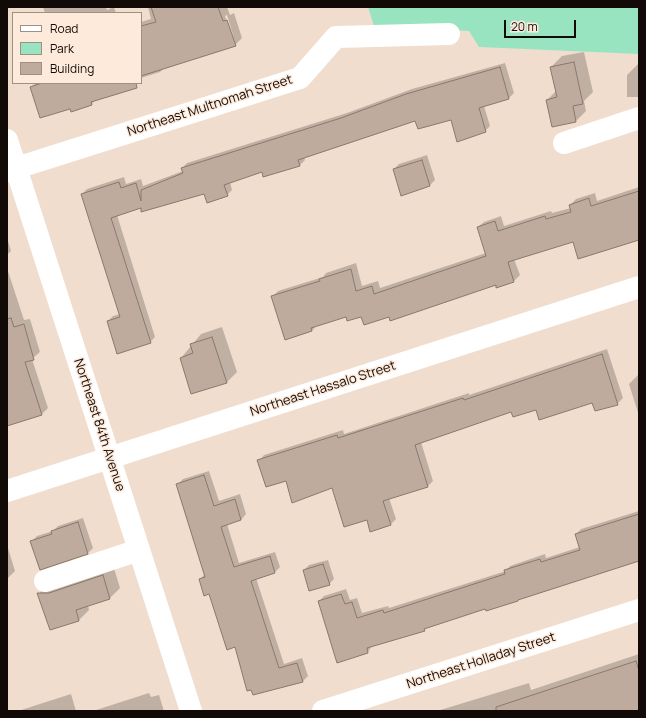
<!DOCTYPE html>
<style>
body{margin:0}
#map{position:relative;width:646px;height:718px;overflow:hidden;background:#f1ddce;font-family:Manrope,sans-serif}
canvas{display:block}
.frame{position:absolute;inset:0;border:8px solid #110a06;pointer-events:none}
.legend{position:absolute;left:12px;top:12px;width:130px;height:72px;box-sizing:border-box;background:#feeadb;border:1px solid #9f9086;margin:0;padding:5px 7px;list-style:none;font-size:12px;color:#110a06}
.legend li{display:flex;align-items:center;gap:8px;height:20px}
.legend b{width:20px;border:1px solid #9f9086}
.scale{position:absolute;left:504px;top:20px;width:72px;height:18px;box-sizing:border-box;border:2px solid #110a06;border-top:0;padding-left:5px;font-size:12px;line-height:14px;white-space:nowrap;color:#110a06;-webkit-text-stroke:3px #feeadb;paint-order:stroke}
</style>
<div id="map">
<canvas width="646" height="718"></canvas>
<div class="frame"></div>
<ul class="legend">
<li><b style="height:5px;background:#fff"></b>Road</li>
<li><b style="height:11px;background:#98e4c1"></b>Park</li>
<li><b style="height:11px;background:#beab9d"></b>Building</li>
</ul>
<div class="scale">20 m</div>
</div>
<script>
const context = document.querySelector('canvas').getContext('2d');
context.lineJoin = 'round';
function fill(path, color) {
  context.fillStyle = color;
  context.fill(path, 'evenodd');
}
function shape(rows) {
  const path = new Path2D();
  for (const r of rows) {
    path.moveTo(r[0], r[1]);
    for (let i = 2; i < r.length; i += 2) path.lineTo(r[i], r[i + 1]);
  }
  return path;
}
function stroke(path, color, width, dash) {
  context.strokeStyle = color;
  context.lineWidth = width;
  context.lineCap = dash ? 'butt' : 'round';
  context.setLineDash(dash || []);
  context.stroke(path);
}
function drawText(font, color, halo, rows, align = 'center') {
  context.font = font + ' Manrope,sans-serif';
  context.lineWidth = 3;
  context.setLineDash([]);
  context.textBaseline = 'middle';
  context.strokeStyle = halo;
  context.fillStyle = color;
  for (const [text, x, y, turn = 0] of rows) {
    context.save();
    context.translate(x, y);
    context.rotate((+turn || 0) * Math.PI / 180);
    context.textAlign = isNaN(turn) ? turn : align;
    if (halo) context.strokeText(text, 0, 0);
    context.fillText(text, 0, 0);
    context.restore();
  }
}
fill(shape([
 [368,7,639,7,639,54,479,47,469,31,374,26]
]), '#98e4c1');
fill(shape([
 [43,7,106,7,107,10,114,7,116,13,45,13],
 [148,7,227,7,230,15,234,13,242,38,235,45,165,67,160,72,141,78,141,22,151,19],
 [227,15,235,42,233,42,225,16],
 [584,52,593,92,584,101,586,111,576,121,547,100,556,91,551,67,562,56],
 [505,63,514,93,509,98,484,106,490,126,485,131,451,118,416,120,304,157,305,160,300,165,264,175,263,171,230,182,232,190,227,195,204,193,142,207,117,215,155,337,150,342,108,321,113,316,120,314,82,194,87,189,124,177,126,184,141,179,143,186,183,171,182,168,187,163,347,113,412,89],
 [638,64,639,97,627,97,627,75],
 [36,83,126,83,96,99,92,104,71,108,31,87],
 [427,155,435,180,430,185,402,194,394,169,399,164],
 [639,187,639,239,573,241,514,259,520,275,514,281,496,284,390,315,346,315,317,325,312,331,272,297,278,291,323,277,326,273,356,263,362,286,378,281,380,288,486,253,478,227,484,222,501,216,504,226,551,211,552,213,571,208,570,205,576,199,595,193,597,201],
 [7,237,11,251,7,255],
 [7,268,24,320,30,319,40,352,32,359,48,408,42,414,7,425],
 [222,327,237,372,227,382,192,393,181,358,201,334],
 [607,349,623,398,617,404,593,401,512,411,421,442,433,481,428,486,389,498,396,519,390,525,367,519,332,487,286,480,259,461,264,455,343,430,344,434,469,393,469,395],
 [639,374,639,416,629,384],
 [209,471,219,501,240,494,246,514,241,520,227,524,239,563,275,552,280,567,275,572,256,578,284,664,302,658,308,676,303,681,253,694,236,646,210,593,200,579,205,574,178,484,183,479],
 [639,511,639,559,520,598,518,600,486,608,428,627,424,630,372,646,368,652,319,601,324,596,346,589,350,600,357,598,362,613,388,606,389,608,506,571,510,566,545,554,546,558,580,547,576,534,581,529],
 [83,518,93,548,88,553,40,569,32,541,37,536,53,531,58,526],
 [7,545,15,571,7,579],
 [328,560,334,579,329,584,304,570,309,565],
 [113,565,120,588,110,598,88,605,89,610,79,620,50,629,39,594,49,583],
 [639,654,639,711,437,711,529,683,531,690],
 [149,693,151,697,159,695,164,711,93,711],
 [71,694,76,711,18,711]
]), '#0003');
const building = shape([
 [151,7,218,7,223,21,227,20,236,46,141,76,141,26,156,22,151,7],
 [574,62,583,104,573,106,576,122,552,127,546,100,557,97,550,67,574,62],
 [500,67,509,99,479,108,486,132,457,142,451,120,418,129,415,121,298,160,300,166,263,177,262,172,224,185,228,196,207,203,204,194,141,212,141,208,111,218,151,343,117,354,107,321,120,317,81,194,119,182,121,188,136,183,141,201,141,190,183,173,181,168,341,118,406,94,500,67],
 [42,83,136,83,137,88,91,102,92,105,71,112,70,109,40,118,30,87,42,83],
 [422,160,430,186,401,196,393,169,422,160],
 [639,191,639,240,578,259,573,242,508,262,514,282,496,288,496,285,390,321,389,317,364,325,361,317,347,321,346,317,311,328,312,331,285,340,271,296,320,281,319,279,351,269,356,291,372,286,374,294,486,256,477,227,495,221,498,231,545,216,546,219,571,212,569,205,589,198,591,206,639,191],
 [11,318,14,327,24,324,34,360,25,362,42,415,7,426,7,319,11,318],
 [212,337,227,383,191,394,180,358,193,353,190,344,212,337],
 [602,354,618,405,595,411,592,403,539,420,536,410,513,417,511,412,415,445,428,487,383,501,391,525,370,532,367,520,344,527,332,488,292,503,286,481,266,487,257,460,337,435,338,438,463,398,464,400,602,354],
 [204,475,214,506,235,499,241,520,221,527,234,567,270,556,275,573,251,581,279,668,297,663,303,682,253,695,251,690,247,691,235,647,227,650,209,594,204,596,199,579,205,577,176,484,204,475],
 [639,514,639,561,518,600,518,601,486,611,485,609,424,629,425,631,367,648,368,653,337,663,318,601,341,594,345,604,352,602,357,618,383,610,384,613,505,574,504,570,540,559,541,562,580,550,575,534,639,514],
 [78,522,88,554,40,570,30,541,52,534,51,531,78,522],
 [323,564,330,585,309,591,303,570,323,564],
 [103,575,110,599,76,610,79,621,50,630,37,593,49,593,103,575],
 [636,661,639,671,639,711,496,711,496,707,636,661]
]);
fill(building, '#beab9d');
stroke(building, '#89786a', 1);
stroke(shape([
 [7,140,191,711],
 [564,143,639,118],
 [7,171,300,78,336,37,449,34],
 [7,491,639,287],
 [45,581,139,550],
 [323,711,639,610]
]), '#fff', 22);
drawText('13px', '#110a06', '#feeadb', [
 ["Northeast Multnomah Street",210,106,-18],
 ["Northeast Hassalo Street",323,389,-18],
 ["Northeast 84th Avenue",99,425,72],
 ["Northeast Holladay Street",481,661,-18]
]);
</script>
